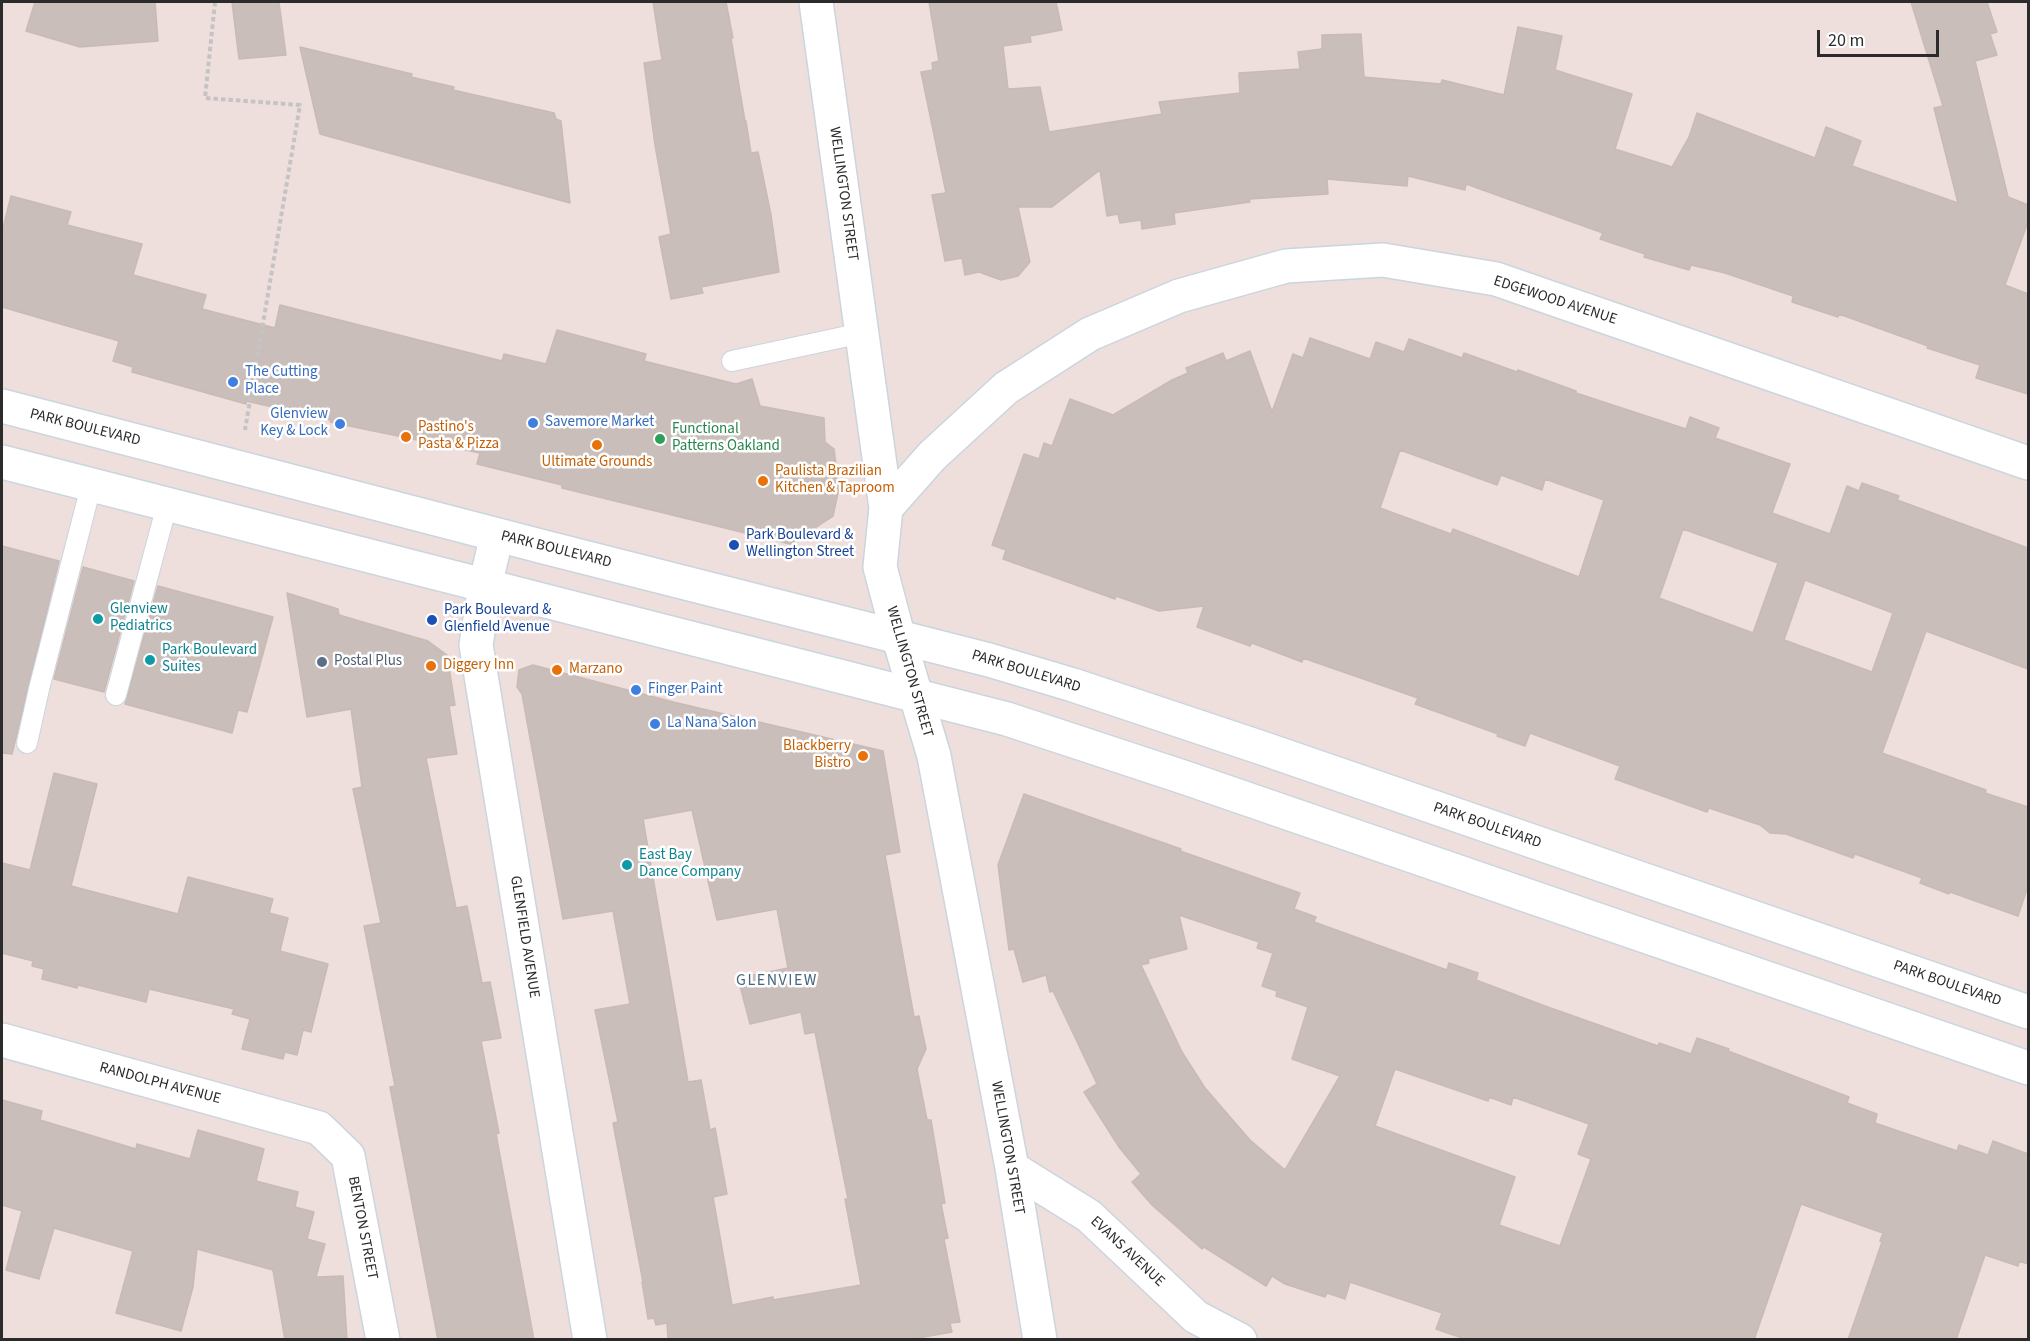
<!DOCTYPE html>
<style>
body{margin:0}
#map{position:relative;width:2030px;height:1341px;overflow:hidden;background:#eedfdc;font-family:"Source Sans 3",sans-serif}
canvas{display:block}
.frame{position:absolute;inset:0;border:3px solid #2b2b2b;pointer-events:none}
.scale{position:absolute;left:1817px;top:30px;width:122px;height:27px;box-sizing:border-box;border:3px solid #2b2b2b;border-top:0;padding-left:8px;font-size:18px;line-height:21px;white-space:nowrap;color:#2b2b2b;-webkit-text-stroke:4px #fff;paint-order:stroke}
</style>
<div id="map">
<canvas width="2030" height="1341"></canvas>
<div class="frame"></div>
<div class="scale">20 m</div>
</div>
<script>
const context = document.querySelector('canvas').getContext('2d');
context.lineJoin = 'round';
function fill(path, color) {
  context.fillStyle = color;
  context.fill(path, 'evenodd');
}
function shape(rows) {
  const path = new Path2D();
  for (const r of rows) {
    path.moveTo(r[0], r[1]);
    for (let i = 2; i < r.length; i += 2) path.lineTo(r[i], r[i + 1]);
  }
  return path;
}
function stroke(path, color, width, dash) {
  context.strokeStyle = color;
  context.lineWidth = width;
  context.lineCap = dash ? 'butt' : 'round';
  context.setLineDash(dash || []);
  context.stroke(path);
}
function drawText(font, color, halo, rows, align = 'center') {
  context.font = font + ' "Source Sans 3",sans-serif';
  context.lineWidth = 5;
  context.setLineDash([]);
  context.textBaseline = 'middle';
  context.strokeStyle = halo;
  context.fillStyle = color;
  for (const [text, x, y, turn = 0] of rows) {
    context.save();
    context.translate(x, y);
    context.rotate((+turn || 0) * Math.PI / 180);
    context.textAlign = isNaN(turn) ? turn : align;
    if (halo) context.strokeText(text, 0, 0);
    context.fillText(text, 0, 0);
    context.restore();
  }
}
const building = shape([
 [35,2,155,2,158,41,80,47,26,31,35,2],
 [232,2,279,2,286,55,239,59,232,2],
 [653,2,726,2,733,38,731,38,745,121,746,121,751,153,758,152,771,215,779,272,701,287,703,293,671,299,659,237,671,234,655,145,644,63,662,60,653,2],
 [929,2,1056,2,1062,30,1030,36,1031,42,1003,46,1008,89,1040,87,1049,132,1162,114,1159,102,1240,93,1239,73,1300,69,1298,52,1322,49,1322,35,1361,34,1364,77,1441,84,1442,80,1504,95,1518,27,1562,36,1555,70,1632,94,1615,149,1672,167,1689,137,1697,113,1815,158,1826,127,1861,141,1852,166,1958,203,1934,108,1943,106,1911,2,1987,2,1997,32,1990,34,1997,55,1975,61,2008,197,2028,205,2028,222,2005,285,2028,294,2028,394,1976,378,1980,365,1927,348,1928,346,1839,314,1838,317,1792,302,1793,296,1725,273,1691,265,1689,270,1644,257,1645,254,1600,239,1603,233,1466,184,1465,190,1408,176,1407,186,1327,179,1328,194,1249,199,1250,202,1174,213,1175,224,1142,229,1141,220,1120,223,1118,214,1107,216,1100,170,1052,207,1018,207,1030,262,1018,276,1001,280,979,272,965,275,962,258,945,261,932,195,946,193,921,72,933,70,932,63,939,61,929,2],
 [300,47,412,74,411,77,454,87,453,90,554,113,556,119,561,121,570,203,320,134,300,47],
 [11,196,71,212,67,225,142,244,133,275,206,295,202,309,275,328,280,305,502,361,504,354,546,364,557,330,646,354,644,361,736,384,752,379,760,406,824,418,825,442,834,449,839,488,833,516,790,544,562,488,562,485,477,464,480,453,330,422,331,420,246,401,246,404,132,372,133,367,113,361,119,341,2,307,2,232,11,196],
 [1310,338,1370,359,1376,342,1404,352,1409,339,1462,358,1464,353,1517,372,1518,370,1576,391,1576,393,1686,429,1690,417,1719,428,1715,438,1790,464,1772,513,1830,534,1847,486,1859,491,1862,483,1899,496,1897,500,2028,548,2028,669,1926,631,1882,753,1986,790,1985,793,2028,807,2028,886,2018,916,1950,892,1949,894,1920,883,1922,878,1855,854,1853,858,1786,834,1770,833,1760,825,1709,808,1707,812,1615,779,1620,766,1530,733,1525,746,1497,736,1498,734,1415,704,1418,698,1303,658,1302,662,1252,643,1250,646,1197,627,1204,606,1159,611,1116,596,1115,599,1003,559,1006,550,992,545,1024,454,1039,459,1044,443,1052,446,1070,399,1113,415,1172,380,1188,373,1186,368,1223,353,1226,361,1250,351,1272,412,1293,354,1303,358,1310,338],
 [1400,450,1497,485,1501,475,1542,490,1545,479,1604,500,1579,577,1453,529,1451,534,1380,508,1400,450],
 [1683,529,1778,563,1753,633,1659,598,1683,529],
 [1805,580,1893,613,1872,672,1784,640,1805,580],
 [2,546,59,561,12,754,2,753,2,546],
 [83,567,134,581,104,692,54,679,83,567],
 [158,586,273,617,247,712,238,710,232,733,125,704,158,586],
 [287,593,338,609,339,615,428,641,447,655,455,705,449,706,457,754,426,758,456,908,467,906,482,983,490,982,501,1038,481,1041,499,1133,496,1134,534,1340,438,1340,390,1087,395,1086,364,926,381,923,353,789,362,787,351,709,307,717,287,593],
 [533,665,673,702,883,751,900,852,885,855,914,1017,919,1016,926,1049,917,1069,927,1120,931,1120,945,1203,941,1204,948,1238,944,1239,960,1322,950,1323,952,1332,907,1340,668,1340,667,1323,656,1325,654,1318,648,1319,642,1282,643,1282,613,1123,618,1122,595,1010,630,1004,613,911,563,919,522,694,517,687,519,670,533,665],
 [692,810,717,920,777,909,788,968,738,978,750,1024,801,1012,805,1034,815,1032,848,1199,845,1199,861,1285,773,1300,773,1297,732,1305,713,1197,727,1194,715,1128,710,1130,701,1080,688,1082,643,819,692,810],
 [54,773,97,784,71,886,178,914,188,877,273,899,269,913,288,918,280,951,328,964,311,1032,303,1030,297,1055,285,1052,283,1059,242,1049,250,1019,232,1014,234,1009,149,989,146,1002,78,985,77,988,42,979,44,969,32,966,33,961,2,953,2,863,30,870,54,773],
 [1024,794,1181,849,1180,851,1300,893,1294,909,1316,917,1314,922,1447,970,1449,963,1478,973,1476,980,1545,1006,1658,1046,1659,1043,1691,1054,1697,1038,1729,1049,1728,1051,1849,1097,1847,1103,1877,1114,1875,1123,1957,1151,1959,1145,1988,1155,1993,1141,2028,1154,2028,1264,2019,1261,2018,1266,1985,1255,1956,1340,1848,1340,1882,1242,1880,1241,1883,1233,1801,1204,1754,1340,1468,1340,1436,1329,1442,1313,1350,1282,1345,1299,1327,1293,1325,1297,1285,1284,1272,1276,1266,1286,1204,1247,1202,1249,1152,1205,1132,1182,1141,1174,1119,1147,1084,1092,1097,1084,1053,991,1050,992,1046,975,1023,982,1014,949,1009,950,998,865,1024,794],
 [1179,915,1259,942,1257,948,1273,953,1262,986,1277,991,1276,996,1308,1007,1292,1059,1340,1076,1285,1170,1250,1140,1205,1088,1182,1052,1141,965,1149,963,1148,959,1187,949,1179,915],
 [1395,1069,1488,1101,1489,1097,1511,1105,1513,1097,1589,1124,1578,1154,1591,1159,1560,1246,1499,1225,1515,1177,1375,1126,1395,1069],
 [2,1100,42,1111,40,1120,136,1149,137,1144,190,1159,198,1130,264,1149,256,1181,298,1192,295,1207,314,1212,307,1239,325,1244,316,1277,343,1276,347,1340,285,1340,273,1270,197,1249,193,1287,181,1331,116,1313,133,1251,54,1228,39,1279,6,1270,22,1211,2,1205,2,1100]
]);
fill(building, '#c9beba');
stroke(building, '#c9bab5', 1.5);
const service = shape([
 [732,361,862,333],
 [116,695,167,505],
 [27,743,39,689,91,486]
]);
const minor = shape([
 [816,2,886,508,880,567,898,635,934,756,1012,1168,1040,1340],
 [886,508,932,456,1006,388,1090,334,1179,296,1286,266,1383,260,1496,279,2028,463],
 [497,535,485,586,476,645,590,1340],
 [2,1040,319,1128,348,1156,383,1340],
 [1012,1168,1089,1216,1196,1317,1240,1340]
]);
const secondary = shape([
 [2,406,544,547,989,660,1073,685,1265,749,2028,1012],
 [2,462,1007,719,1186,778,2028,1068]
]);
stroke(service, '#cad5de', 22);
stroke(minor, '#cad5de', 36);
stroke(secondary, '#cad5de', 36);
stroke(shape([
 [215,2,205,98,300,105,245,430]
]), '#c4c4c4', 4, [4.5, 3]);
stroke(service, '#fff', 20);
stroke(minor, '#fff', 33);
stroke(secondary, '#fff', 33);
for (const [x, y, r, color] of [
 [233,382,6,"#3f7fe0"],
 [533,423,6,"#3f7fe0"],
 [340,424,6,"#3f7fe0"],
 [406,437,6,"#e8710a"],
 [660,439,6,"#2e9e5b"],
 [597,445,6,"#e8710a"],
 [763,481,6,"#e8710a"],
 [734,545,6,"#1a4fb4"],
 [98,619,6,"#0f9aa8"],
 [432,620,6,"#1a4fb4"],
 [150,660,6,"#0f9aa8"],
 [322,662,6,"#5c6f8a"],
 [431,666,6,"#e8710a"],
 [557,670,6,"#e8710a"],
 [636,690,6,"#3f7fe0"],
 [655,724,6,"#3f7fe0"],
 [863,756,6,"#e8710a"],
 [627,865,6,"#0f9aa8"]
]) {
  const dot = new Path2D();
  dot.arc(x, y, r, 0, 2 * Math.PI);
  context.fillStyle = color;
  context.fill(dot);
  stroke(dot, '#fff', 2);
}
drawText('15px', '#2b2b2b', '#fff', [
 ["WELLINGTON STREET",843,194,82],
 ["EDGEWOOD AVENUE",1555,301,18],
 ["PARK BOULEVARD",85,428,14],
 ["PARK BOULEVARD",556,550,14],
 ["WELLINGTON STREET",909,672,74],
 ["PARK BOULEVARD",1026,672,17],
 ["PARK BOULEVARD",1487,826,19],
 ["GLENFIELD AVENUE",524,937,81],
 ["PARK BOULEVARD",1947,984,19],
 ["RANDOLPH AVENUE",160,1084,15],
 ["WELLINGTON STREET",1007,1148,80],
 ["BENTON STREET",362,1228,79],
 ["EVANS AVENUE",1127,1252,43]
]);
drawText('15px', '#366cbe', '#fff', [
 ["The Cutting",245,373],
 ["Place",245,390],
 ["Glenview",328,415,"right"],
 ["Key & Lock",328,432,"right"],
 ["Savemore Market",545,423],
 ["Finger Paint",648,690],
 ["La Nana Salon",667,724]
], 'left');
drawText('15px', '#c56008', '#fff', [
 ["Pastino's",418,428],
 ["Pasta & Pizza",418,445],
 ["Ultimate Grounds",597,463,"center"],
 ["Paulista Brazilian",775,472],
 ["Kitchen & Taproom",775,489],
 ["Diggery Inn",443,666],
 ["Marzano",569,670],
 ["Blackberry",851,747,"right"],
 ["Bistro",851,764,"right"]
], 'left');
drawText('15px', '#27864d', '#fff', [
 ["Functional",672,430],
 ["Patterns Oakland",672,447]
], 'left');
drawText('15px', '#164399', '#fff', [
 ["Park Boulevard &",746,536],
 ["Wellington Street",746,553],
 ["Park Boulevard &",444,611],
 ["Glenfield Avenue",444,628]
], 'left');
drawText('15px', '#0d838f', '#fff', [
 ["Glenview",110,610],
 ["Pediatrics",110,627],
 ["Park Boulevard",162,651],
 ["Suites",162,668],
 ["East Bay",639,856],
 ["Dance Company",639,873]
], 'left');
drawText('15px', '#4e5e75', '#fff', [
 ["Postal Plus",334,662]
], 'left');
context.letterSpacing = '1.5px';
drawText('16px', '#47667f', '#fff', [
 ["GLENVIEW",777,981]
]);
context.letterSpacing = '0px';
</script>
